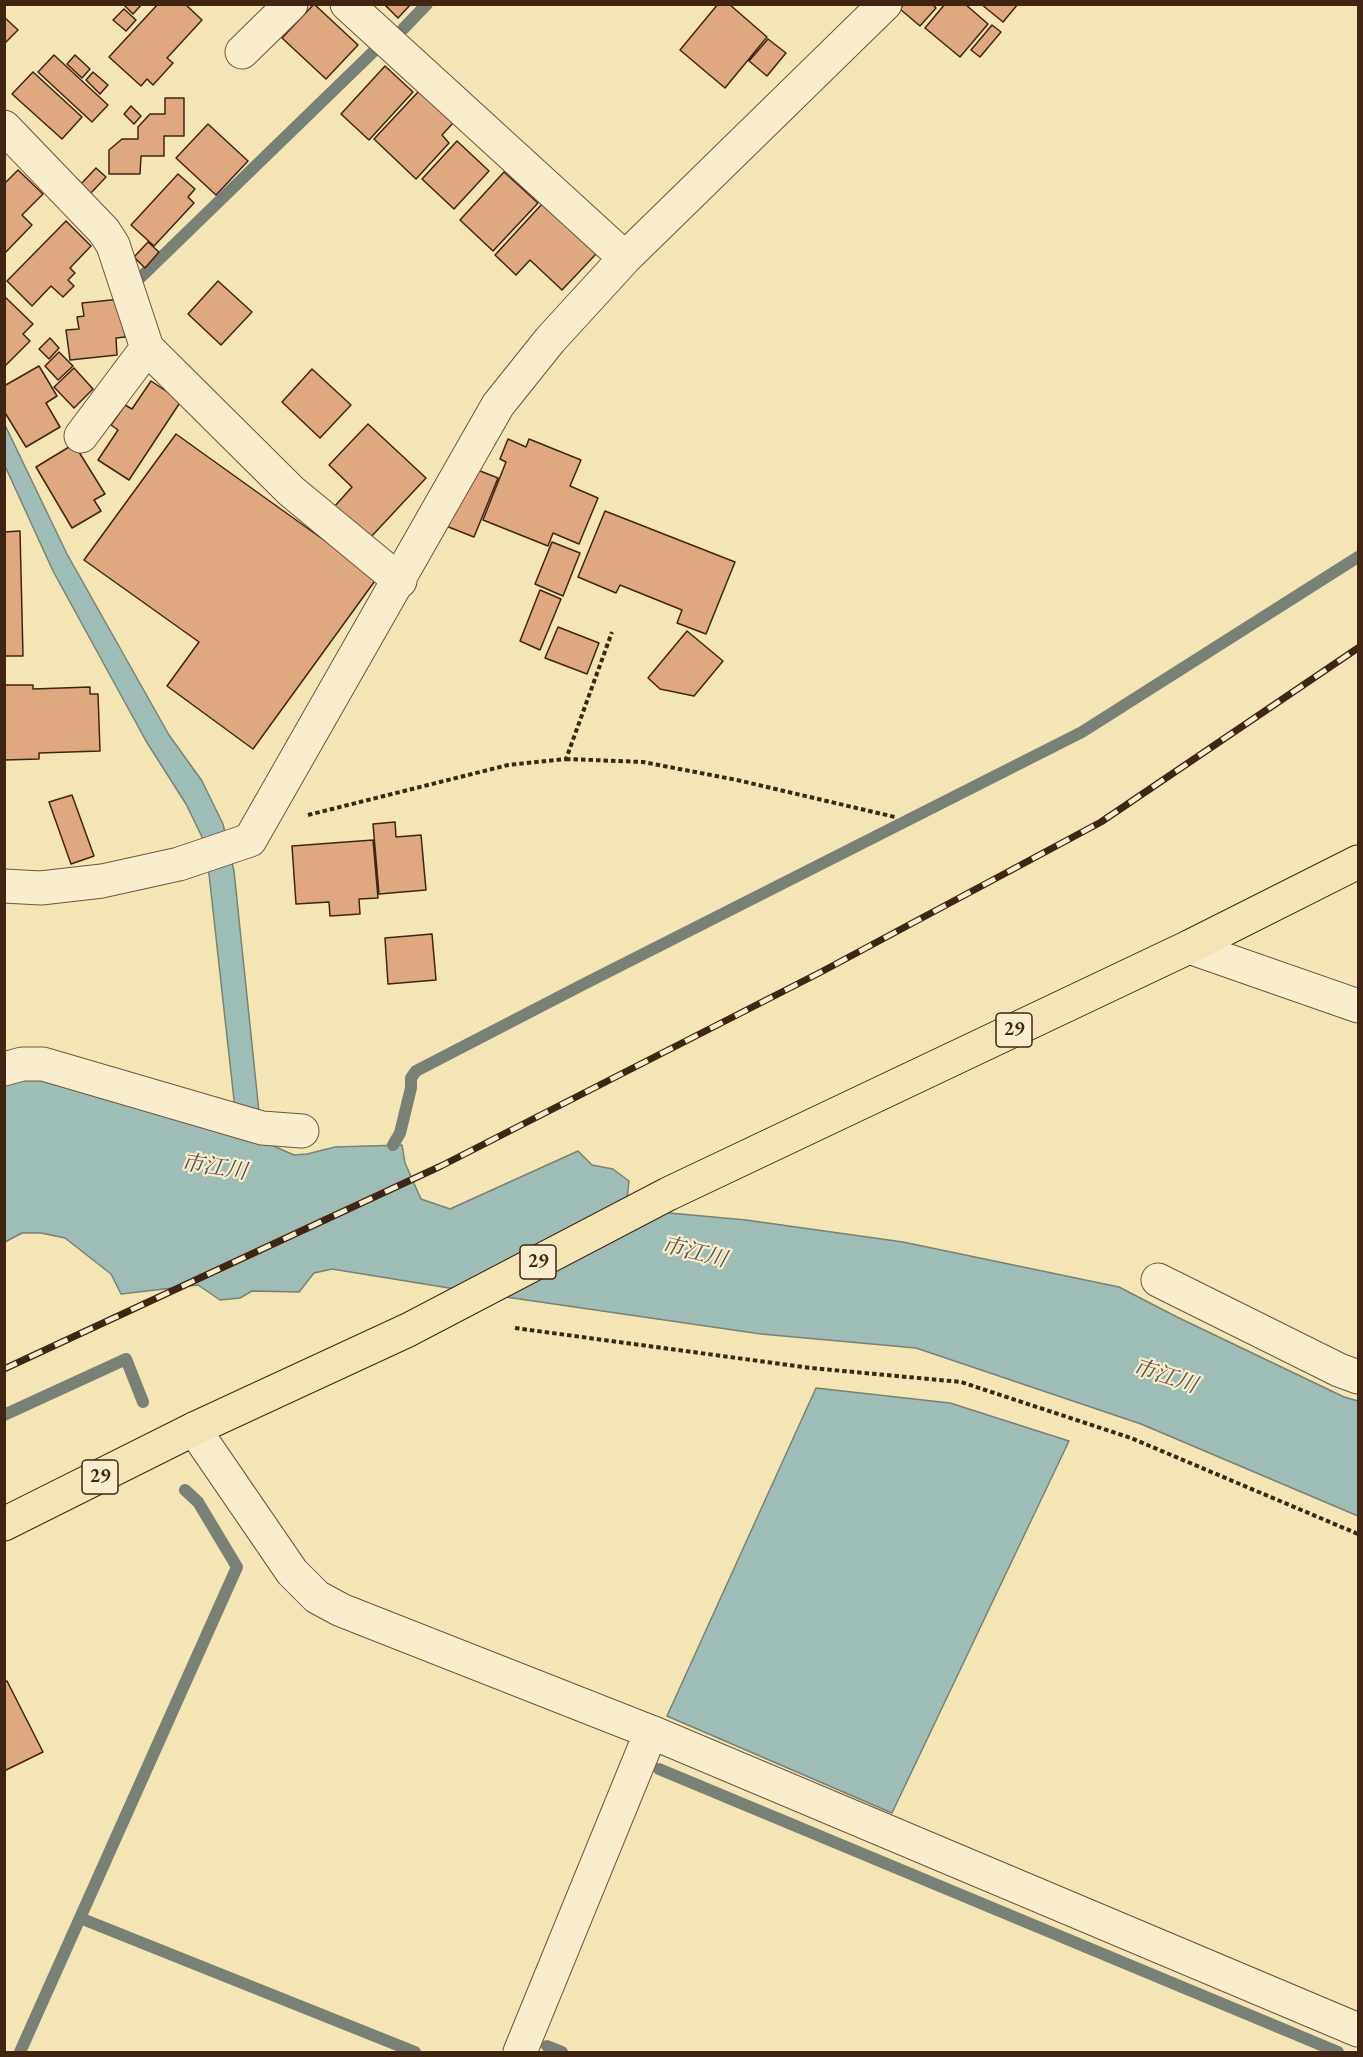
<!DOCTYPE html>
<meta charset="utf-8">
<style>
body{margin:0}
#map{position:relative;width:1363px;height:2057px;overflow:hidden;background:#f4e5b4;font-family:"EB Garamond",serif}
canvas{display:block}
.frame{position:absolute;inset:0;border:6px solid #402512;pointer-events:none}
</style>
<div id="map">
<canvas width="1363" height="2057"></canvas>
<div class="frame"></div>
</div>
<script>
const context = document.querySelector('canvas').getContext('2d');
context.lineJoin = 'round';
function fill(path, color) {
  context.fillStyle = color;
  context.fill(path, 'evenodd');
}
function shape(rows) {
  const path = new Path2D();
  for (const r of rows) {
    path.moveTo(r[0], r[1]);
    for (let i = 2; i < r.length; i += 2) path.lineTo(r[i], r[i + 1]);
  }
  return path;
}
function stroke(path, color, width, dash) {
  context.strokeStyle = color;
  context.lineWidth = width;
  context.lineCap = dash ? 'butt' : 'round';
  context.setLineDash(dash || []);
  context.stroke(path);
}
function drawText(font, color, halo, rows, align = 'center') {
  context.font = font + ' "EB Garamond","Noto Serif JP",serif';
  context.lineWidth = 4.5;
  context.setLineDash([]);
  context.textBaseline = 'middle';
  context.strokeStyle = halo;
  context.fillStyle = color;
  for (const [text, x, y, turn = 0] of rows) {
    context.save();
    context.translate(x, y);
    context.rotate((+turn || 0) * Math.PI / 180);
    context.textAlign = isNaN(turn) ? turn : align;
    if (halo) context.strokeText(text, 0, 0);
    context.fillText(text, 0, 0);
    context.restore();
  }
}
const water = shape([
 [4,423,67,554,169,735,202,781,223,824,234,871,262,1141,294,1155,307,1154,335,1147,402,1145,405,1163,421,1199,450,1209,578,1151,592,1165,613,1169,629,1181,626,1209,746,1220,903,1242,1119,1287,1177,1317,1344,1397,1358,1401,1358,1516,1141,1424,916,1348,761,1334,492,1295,332,1269,314,1273,299,1292,252,1291,240,1298,220,1300,198,1285,121,1294,111,1274,65,1238,41,1233,22,1233,5,1242,5,1080,14,1076,235,1109,209,874,202,837,186,804,146,741,53,571,5,466,4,423],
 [816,1388,950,1403,1069,1441,892,1813,667,1716,816,1388]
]);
fill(water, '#9fbdb7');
stroke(water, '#798075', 1.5);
stroke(shape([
 [403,29,427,4],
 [141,277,373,52],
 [393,1145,400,1133,411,1088,411,1078,416,1071,584,984,1082,732,1358,557],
 [4,1415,126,1359,143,1402],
 [659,1769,1338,2052],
 [80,1918,415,2052],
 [547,2046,562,2052],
 [20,2052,237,1567,198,1502,185,1490]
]), '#798075', 12);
const building = shape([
 [123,4,142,4,133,14,123,4],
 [158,4,185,4,202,20,167,58,173,63,153,85,147,79,141,86,109,57,158,4],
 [314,4,358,45,326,79,282,38,314,4],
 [384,4,411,4,398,18,384,4],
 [718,4,729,4,767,37,725,88,680,50,718,4],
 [904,4,932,4,936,8,920,26,900,9,904,4],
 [945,4,965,4,988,24,960,57,925,28,945,4],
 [981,4,1018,4,1003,22,981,4],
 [124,9,136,20,126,31,113,20,124,9],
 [4,17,18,30,4,44,4,17],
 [992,25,1001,32,980,57,971,50,992,25],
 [768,39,786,53,767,76,749,61,768,39],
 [54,55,108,105,92,122,38,72,54,55],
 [75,55,90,69,82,78,67,64,75,55],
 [385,66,413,92,369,140,341,114,385,66],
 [33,72,82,117,62,139,12,94,33,72],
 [93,72,108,85,100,94,86,80,93,72],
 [419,91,453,123,442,135,449,143,416,179,374,139,419,91],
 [165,98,184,98,184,136,164,136,164,156,141,156,140,174,109,174,109,150,122,139,138,139,138,127,150,114,165,114,165,98],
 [131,106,141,116,134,124,124,114,131,106],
 [208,124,248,161,216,195,176,158,208,124],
 [457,141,489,171,454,209,422,179,457,141],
 [96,168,106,177,90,194,80,185,96,168],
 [18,170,43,194,22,215,32,225,4,254,4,184,18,170],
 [504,172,538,203,493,251,460,220,504,172],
 [178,174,195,189,188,197,194,203,154,246,131,225,178,174],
 [542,204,596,254,562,290,530,260,516,275,495,255,542,204],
 [66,221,91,246,70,268,75,273,68,280,74,286,63,297,51,286,32,306,7,281,66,221],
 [148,242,159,252,145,268,134,257,148,242],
 [218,281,252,312,221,345,188,314,218,281],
 [4,296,33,324,23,334,30,341,4,367,4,296],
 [121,299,125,337,116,338,117,355,70,360,66,330,79,329,77,317,84,316,82,303,121,299],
 [50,338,59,348,49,359,39,349,50,338],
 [59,352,73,366,58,380,45,366,59,352],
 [39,366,57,396,46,403,60,427,26,447,4,411,4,386,39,366],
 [74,368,93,389,74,408,54,387,74,368],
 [312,369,351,405,320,438,282,402,312,369],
 [151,381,181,401,129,480,98,460,118,430,111,425,125,405,132,409,151,381],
 [368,424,426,478,369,539,334,507,352,487,329,465,368,424],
 [176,434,377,578,253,749,167,686,199,642,84,560,176,434],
 [508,439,526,447,529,439,581,460,570,486,598,498,579,544,553,533,548,546,483,520,506,462,500,459,508,439],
 [74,444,105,494,94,500,101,511,72,528,36,467,74,444],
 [475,469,498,478,474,537,446,526,475,469],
 [605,511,735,562,706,634,677,623,682,610,620,585,616,593,578,577,605,511],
 [20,531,23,656,4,656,4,532,20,531],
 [552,542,580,553,563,596,535,584,552,542],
 [540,590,561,599,540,650,520,641,540,590],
 [558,627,599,643,587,674,545,658,558,627],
 [687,631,723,661,694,696,660,689,648,678,687,631],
 [4,685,33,685,33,689,90,687,90,694,98,694,100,751,39,753,39,759,4,760,4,685],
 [72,795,94,856,71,864,49,802,72,795],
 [395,822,396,837,421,835,426,890,379,894,373,824,395,822],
 [373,840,378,898,359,899,360,914,330,916,329,902,296,904,292,846,373,840],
 [432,934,436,980,388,984,385,938,432,934],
 [7,1681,43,1752,4,1771,4,1682,7,1681]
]);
fill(building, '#dfa87f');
stroke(building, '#402512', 1.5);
const minor = shape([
 [347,4,625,258],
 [242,52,291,4],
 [4,127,104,231,113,245,147,348,291,491,400,581],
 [81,436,147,348],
 [4,886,41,888,102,881,179,864,250,840,498,405,550,340,625,258,885,4],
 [1189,947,1358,1006],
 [4,1069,22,1064,43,1064,262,1128,302,1131],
 [1158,1280,1339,1370,1358,1377],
 [194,1429,292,1572,317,1597,341,1610,651,1732,1358,2030],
 [520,2052,651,1732]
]);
const major = shape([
 [4,1524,194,1429,408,1330,668,1194,1189,947,1358,862]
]);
stroke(minor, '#6d553a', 35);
stroke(major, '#402512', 35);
stroke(shape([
 [566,759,643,762,737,780,895,817],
 [308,815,508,765,566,759,612,632],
 [515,1328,811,1368,961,1382,1131,1438,1358,1534]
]), '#402512', 4, [4.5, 3]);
stroke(minor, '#f8eece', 33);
stroke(major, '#f4e5b4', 33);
const rail = shape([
 [4,1369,441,1166,821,972,1101,822,1358,648]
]);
stroke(rail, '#402512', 7);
stroke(rail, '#f8eece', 4.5, [14]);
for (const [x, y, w] of [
 [1014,1030,36],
 [538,1262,36],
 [100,1477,36]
]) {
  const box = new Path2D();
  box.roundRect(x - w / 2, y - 17, w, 34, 4.5);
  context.fillStyle = '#f8eece';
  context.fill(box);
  stroke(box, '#402512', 1.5);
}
drawText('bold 20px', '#402512', null, [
 ["29",1014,1030],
 ["29",538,1262],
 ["29",100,1477]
]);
drawText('italic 22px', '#5c5344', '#f8eece', [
 ["市江川",214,1168,9],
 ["市江川",694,1253,14],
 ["市江川",1165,1377,18]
]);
</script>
